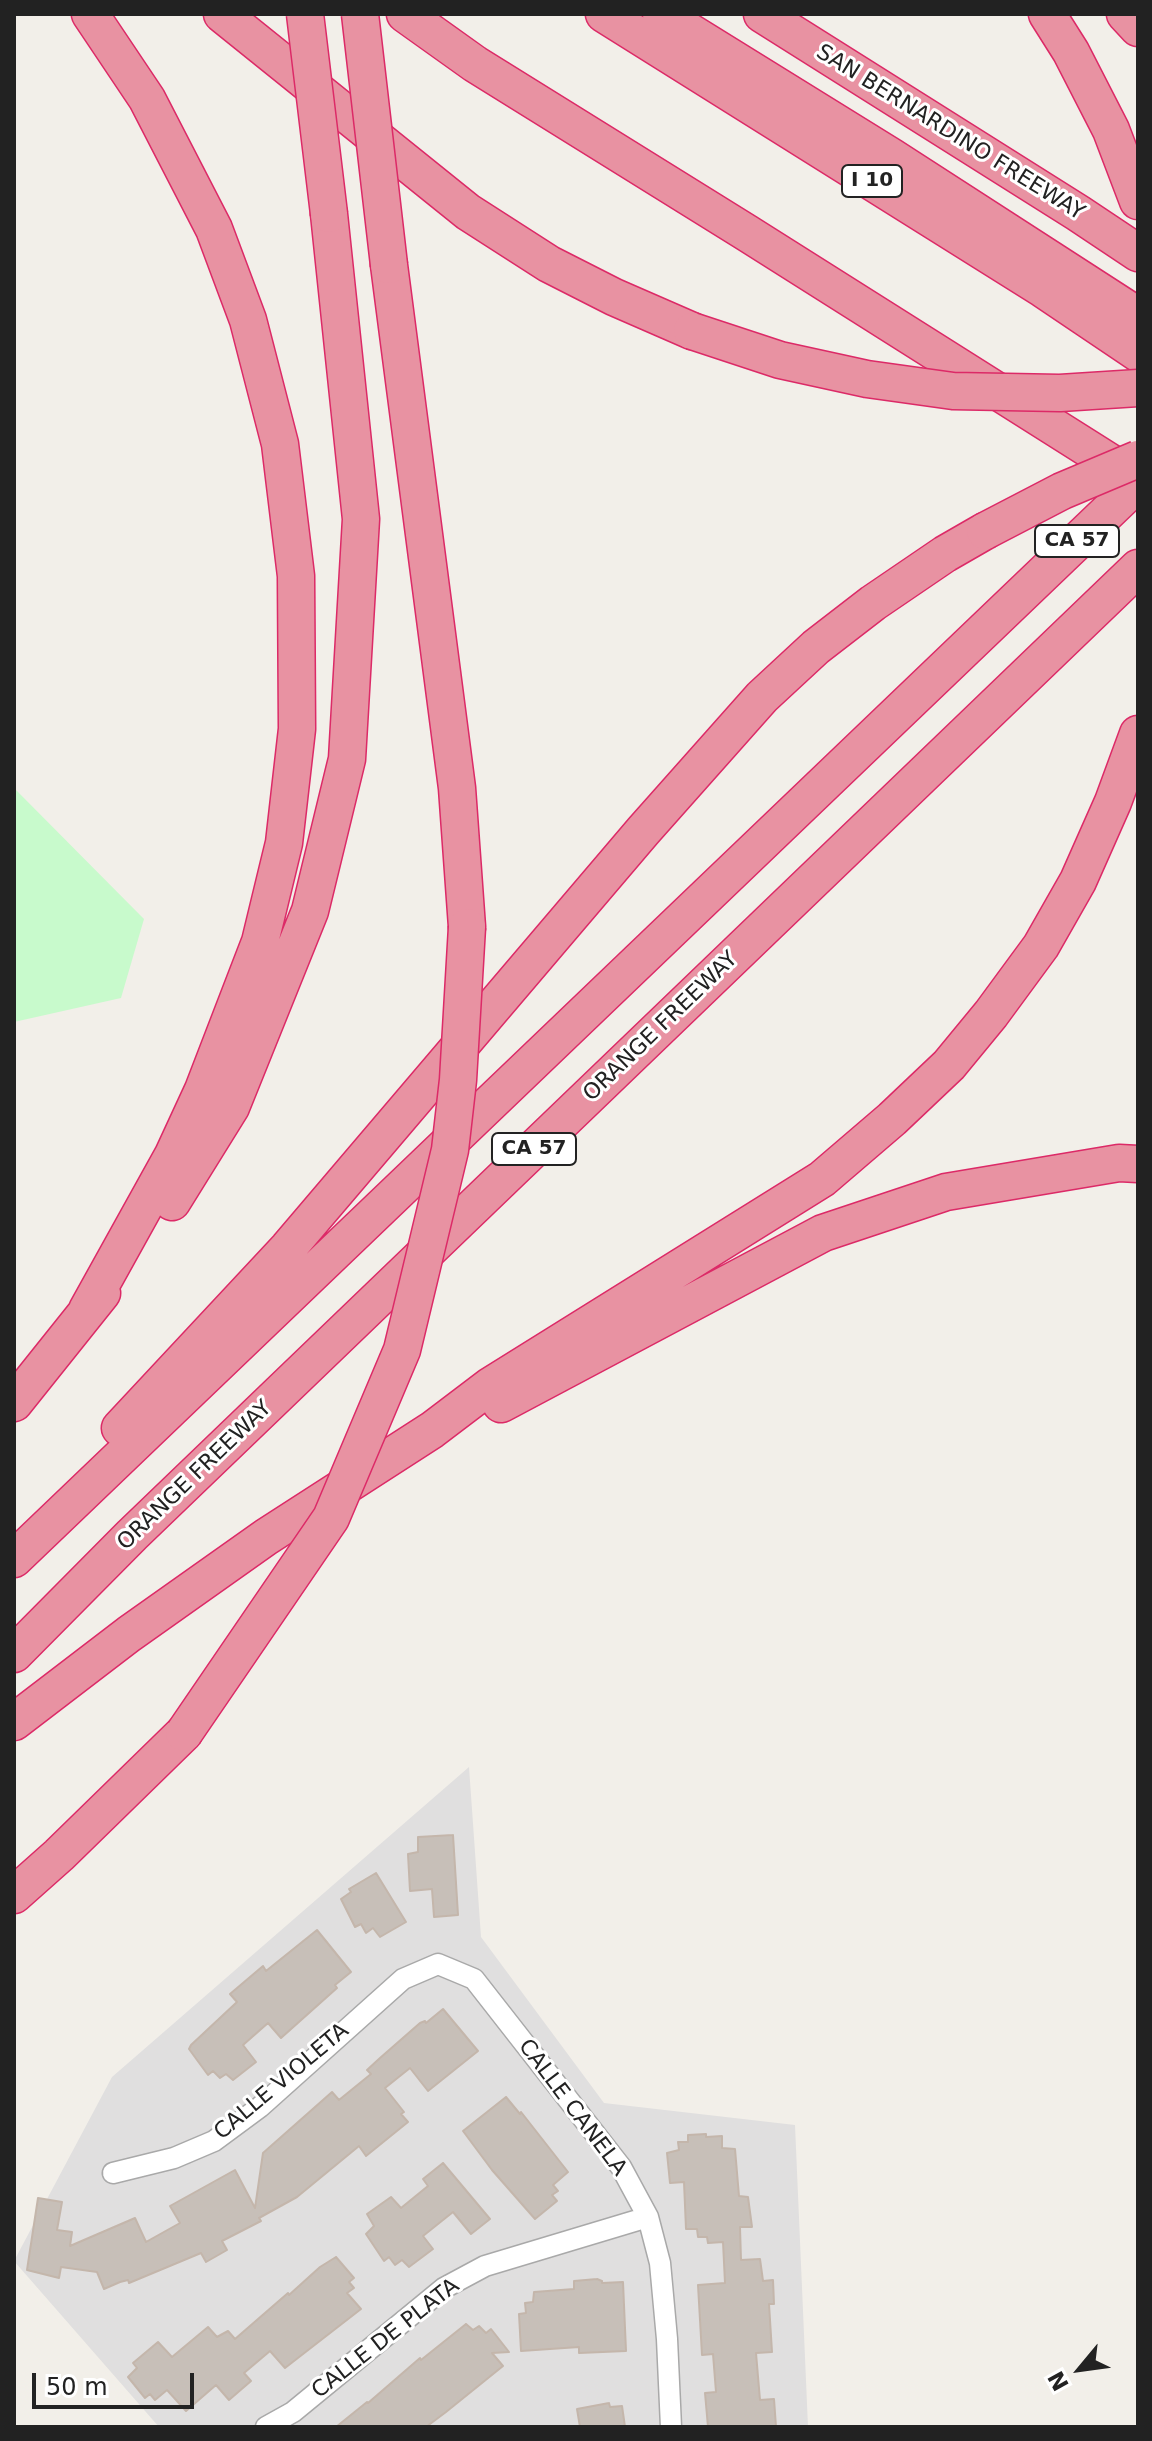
<!DOCTYPE html>
<style>
body{margin:0}
#map{position:relative;width:1152px;height:2441px;overflow:hidden;background:#f2efe9;font-family:"DejaVu Sans",sans-serif}
canvas{display:block}
.frame{position:absolute;inset:0;border:16px solid #222;pointer-events:none}
.north{position:absolute;left:1040px;top:2329px;width:80px;height:80px;-webkit-text-stroke:6px #fff;paint-order:stroke;rotate:241deg;font-size:22px;font-weight:700;line-height:32px;text-align:center;color:#222}
.north::after{content:'';display:block;margin:auto;width:28px;height:36px;background:#222;clip-path:polygon(50% 0,100% 100%,50% 72%,0 100%)}
.scale{position:absolute;left:32px;top:2373px;width:162px;height:36px;box-sizing:border-box;border:4px solid #222;border-top:0;padding-left:10px;font-size:24px;line-height:28px;white-space:nowrap;color:#222;-webkit-text-stroke:6px #fff;paint-order:stroke}
</style>
<div id="map">
<canvas width="1152" height="2441"></canvas>
<div class="frame"></div>
<div class="north">N</div>
<div class="scale">50 m</div>
</div>
<script>
const context = document.querySelector('canvas').getContext('2d');
context.lineJoin = 'round';
function fill(path, color) {
  context.fillStyle = color;
  context.fill(path, 'evenodd');
}
function shape(rows) {
  const path = new Path2D();
  for (const r of rows) {
    path.moveTo(r[0], r[1]);
    for (let i = 2; i < r.length; i += 2) path.lineTo(r[i], r[i + 1]);
  }
  return path;
}
function stroke(path, color, width, dash) {
  context.strokeStyle = color;
  context.lineWidth = width;
  context.lineCap = dash ? 'butt' : 'round';
  context.setLineDash(dash || []);
  context.stroke(path);
}
function drawText(font, color, halo, rows, align = 'center') {
  context.font = font + ' "DejaVu Sans",sans-serif';
  context.lineWidth = 6;
  context.setLineDash([]);
  context.textBaseline = 'middle';
  context.strokeStyle = halo;
  context.fillStyle = color;
  for (const [text, x, y, turn = 0] of rows) {
    context.save();
    context.translate(x, y);
    context.rotate((+turn || 0) * Math.PI / 180);
    context.textAlign = isNaN(turn) ? turn : align;
    if (halo) context.strokeText(text, 0, 0);
    context.fillText(text, 0, 0);
    context.restore();
  }
}
fill(shape([
 [469,1767,481,1937,604,2103,795,2125,808,2427,159,2427,14,2261,112,2077]
]), '#e0dfdf');
fill(shape([
 [14,788,144,919,121,998,14,1022]
]), '#c8facc');
const building = shape([
 [453,1835,458,1915,434,1917,432,1889,410,1891,408,1854,418,1852,418,1837,453,1835],
 [376,1873,406,1922,380,1937,373,1928,366,1933,361,1924,355,1927,341,1899,351,1892,349,1889,376,1873],
 [317,1930,351,1972,335,1985,337,1988,281,2038,268,2023,243,2045,256,2062,233,2080,226,2074,220,2078,213,2071,208,2075,189,2049,191,2045,237,2002,230,1994,263,1966,266,1971,317,1930],
 [443,2009,478,2051,428,2091,410,2068,385,2088,404,2112,401,2114,408,2122,366,2156,359,2146,297,2197,259,2218,261,2221,222,2241,227,2250,206,2262,201,2253,129,2283,128,2280,120,2282,104,2289,97,2272,61,2267,59,2278,27,2270,38,2198,62,2202,57,2230,72,2232,70,2246,135,2218,146,2242,180,2223,170,2206,235,2170,255,2208,263,2153,332,2092,339,2100,371,2074,367,2070,380,2058,420,2023,425,2021,426,2023,443,2009],
 [506,2097,520,2114,521,2112,568,2172,553,2185,558,2191,552,2195,557,2201,535,2219,492,2170,463,2131,506,2097],
 [706,2134,706,2137,722,2136,722,2148,735,2149,739,2196,748,2197,752,2227,740,2227,741,2260,760,2259,763,2281,773,2280,774,2304,769,2304,772,2352,756,2353,760,2400,774,2399,776,2427,708,2427,705,2393,716,2392,713,2354,702,2355,698,2285,725,2283,723,2242,708,2243,707,2237,698,2237,697,2229,686,2229,684,2182,670,2183,667,2153,679,2150,678,2142,688,2142,688,2135,706,2134],
 [443,2163,490,2219,471,2234,453,2212,423,2236,433,2249,409,2267,402,2260,395,2265,389,2257,384,2261,366,2234,374,2226,367,2214,391,2197,401,2208,428,2186,423,2179,443,2163],
 [336,2257,354,2278,349,2282,354,2288,347,2293,361,2309,285,2368,270,2351,244,2373,251,2381,229,2400,216,2385,186,2411,167,2390,155,2400,150,2394,145,2398,128,2377,137,2368,133,2363,158,2342,172,2357,208,2327,217,2337,228,2331,235,2339,288,2293,289,2295,320,2267,336,2257],
 [597,2279,602,2281,602,2283,623,2282,626,2351,579,2353,579,2347,521,2351,519,2314,526,2313,525,2303,533,2302,534,2292,574,2289,574,2281,597,2279],
 [466,2324,473,2330,479,2326,486,2333,491,2329,509,2352,492,2353,503,2366,446,2412,426,2427,336,2427,367,2402,368,2403,420,2358,421,2360,466,2324],
 [609,2403,610,2407,622,2406,625,2427,580,2427,577,2409,609,2403]
]);
fill(building, '#c7bfb8');
stroke(building, '#c4b6ab', 2);
const minor = shape([
 [113,2173,174,2158,214,2141,260,2107,403,1979,438,1964,474,1979,621,2167,648,2217,660,2263,667,2339,671,2427],
 [266,2427,293,2412,444,2288,485,2266,648,2217]
]);
const motorway = shape([
 [222,14,468,212,549,264,614,297,692,331],
 [405,14,475,64,747,233,1138,480],
 [604,14,1043,289,1138,353],
 [661,14,892,157,1138,316],
 [762,14,1078,213,1138,253],
 [1047,14,1071,52,1111,130,1138,201],
 [1125,14,1138,28],
 [389,265,457,788,467,927],
 [172,1202,231,1107,310,911,347,759,361,519,329,214],
 [87,1310,173,1155,203,1090,260,942,284,843,297,729,296,576,280,444,248,320,214,229,147,99,90,14],
 [14,1403,102,1293],
 [501,1404,823,1233,946,1192,1119,1163,1138,1164],
 [120,1428,288,1248,643,831,762,697,816,647,873,603,945,554,985,531],
 [14,1559,1138,483],
 [14,1654,132,1535,1138,568],
 [14,1722,129,1634,266,1537,432,1430,490,1386,822,1179,892,1119,949,1065,991,1014,1041,946,1078,881,1113,802,1138,734],
 [14,1895,59,1855,184,1733]
]);
stroke(minor, '#a9a9a9', 23);
stroke(motorway, '#dc2a67', 39);
stroke(minor, '#fff', 20);
stroke(motorway, '#e892a2', 36);
const motorwayBridge = shape([
 [305,14,329,214],
 [360,14,389,265],
 [692,331,780,360,867,379,953,391,1060,393,1138,388],
 [985,531,1062,491,1138,459],
 [184,1733,331,1518,402,1350,450,1150,458,1080,467,927]
]);
stroke(motorwayBridge, '#dc2a67', 39, []);
stroke(motorwayBridge, '#e892a2', 36);
for (const [x, y, w] of [
 [872,181,60],
 [1077,541,84],
 [534,1149,84]
]) {
  const box = new Path2D();
  box.roundRect(x - w / 2, y - 16, w, 32, 6);
  context.fillStyle = '#fff';
  context.fill(box);
  stroke(box, '#222', 2);
}
drawText('bold 20px', '#222', null, [
 ["I 10",872,181],
 ["CA 57",1077,541],
 ["CA 57",534,1149]
]);
drawText('22px', '#222', '#fff', [
 ["SAN BERNARDINO FREEWAY",950,133,32],
 ["ORANGE FREEWAY",661,1027,-44],
 ["ORANGE FREEWAY",195,1476,-44],
 ["CALLE VIOLETA",282,2082,-40],
 ["CALLE CANELA",572,2108,53],
 ["CALLE DE PLATA",386,2339,-38]
]);
</script>
